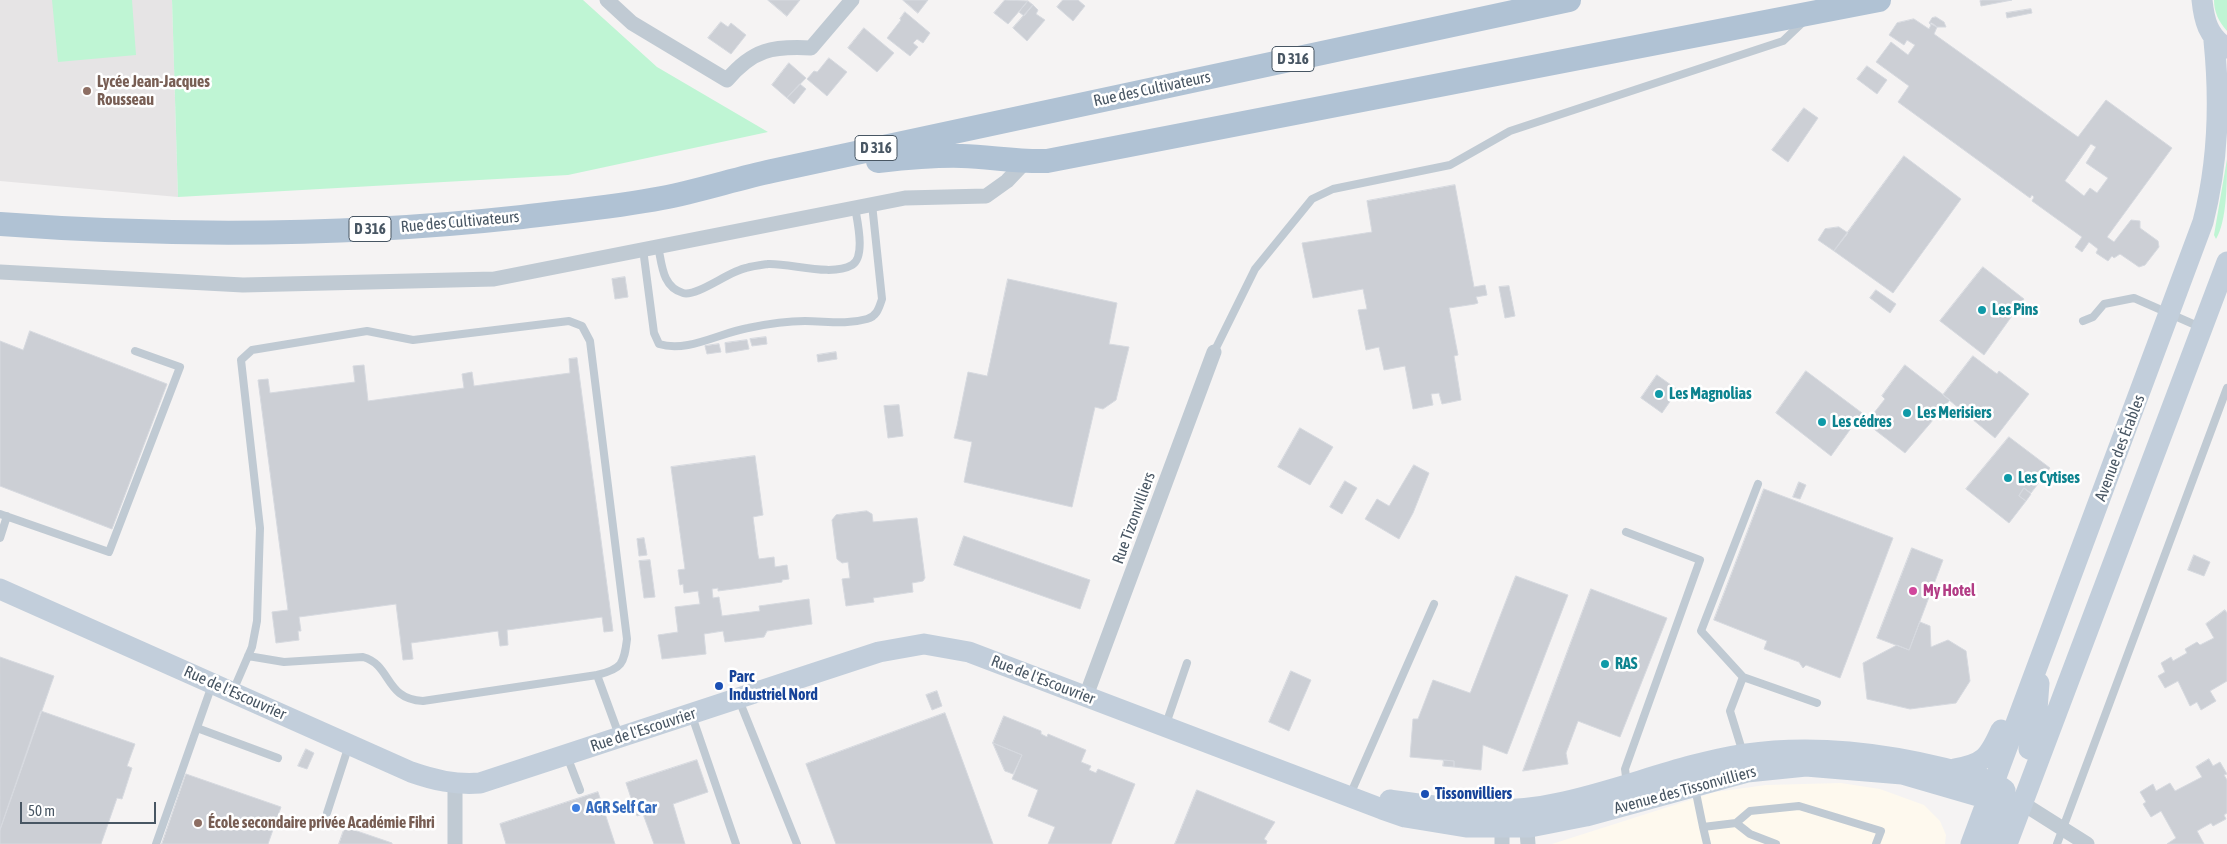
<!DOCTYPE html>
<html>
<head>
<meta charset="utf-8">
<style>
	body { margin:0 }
	#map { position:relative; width:2227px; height:844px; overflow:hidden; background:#f5f3f3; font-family:"Asap Condensed",sans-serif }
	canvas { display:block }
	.scale { position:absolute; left:20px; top:802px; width:136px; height:22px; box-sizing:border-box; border:2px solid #485663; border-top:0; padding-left:6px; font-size:15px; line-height:18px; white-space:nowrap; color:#485663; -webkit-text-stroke:4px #fff; paint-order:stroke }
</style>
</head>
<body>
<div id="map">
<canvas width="2227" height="844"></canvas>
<div class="scale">50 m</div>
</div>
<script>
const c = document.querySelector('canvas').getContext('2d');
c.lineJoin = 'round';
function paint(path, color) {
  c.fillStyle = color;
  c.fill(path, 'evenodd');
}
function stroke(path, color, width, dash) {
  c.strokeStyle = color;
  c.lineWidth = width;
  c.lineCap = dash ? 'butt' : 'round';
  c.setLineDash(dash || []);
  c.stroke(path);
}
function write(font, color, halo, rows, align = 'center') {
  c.font = font + ' "Asap Condensed",sans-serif';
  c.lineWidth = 5;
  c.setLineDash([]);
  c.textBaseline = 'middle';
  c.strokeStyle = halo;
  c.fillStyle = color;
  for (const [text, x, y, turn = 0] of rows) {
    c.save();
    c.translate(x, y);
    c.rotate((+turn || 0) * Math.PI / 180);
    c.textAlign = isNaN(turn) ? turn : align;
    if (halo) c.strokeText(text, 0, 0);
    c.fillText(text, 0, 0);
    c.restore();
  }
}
paint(new Path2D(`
	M1841 783 1880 789 1924 805 1940 821 1946 835 1945 844H1552L1715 792 1766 785Z`), '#fef9ee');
paint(new Path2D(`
	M0 0H172L178 197 0 181Z`), '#e6e4e5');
paint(new Path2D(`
	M52 0H132L136 55 58 62Z
	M172 0H583L657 67 768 132 568 175 178 197Z
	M2214 0H2227V31C2219 22 2214 12 2214 0Z
	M2227 159C2227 183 2227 221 2216 239L2214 235Z`), '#bff5d4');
const building = new Path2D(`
	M768 0H800L787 16Z
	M903 0H928L918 13Z
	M1005 0 1028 1 1008 24 994 13Z
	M1063 0H1078L1085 6 1073 21 1057 7Z
	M1982 0H2012L1981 6 1980 1Z
	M1028 1 1033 5 1024 16 1019 12Z
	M1033 5 1038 10 1036 14 1045 20 1027 41 1013 28Z
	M2031 9 2032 13 2007 18 2006 13Z
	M905 12 930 33 923 43 917 39 913 43 918 47 910 56 887 38 901 20 900 19Z
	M1936 17 1944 22 1946 27H1937L1929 23 1932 18Z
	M1914 19 1929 29 1931 25 1929 23H1932L1937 27 1934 34 2078 137 2106 100 2172 148 2107 237 2114 242 2131 220 2140 221V228L2158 241 2159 247 2145 265 2139 267 2120 254 2114 258 2112 256 2108 261 2096 253 2098 249 2089 242 2082 252 2075 247 2082 237 2032 201 2034 197 2032 195 2030 198 1898 102 1909 86 1876 62 1891 42 1908 55 1915 45 1907 40 1904 45 1889 35 1897 23ZM2091 144 2096 147 2086 163 2108 178 2097 193 2090 188 2084 196 2065 181Z
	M721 22 728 27 731 23 746 35 731 54 708 38Z
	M864 28 894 53 877 72 848 48Z
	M829 58 847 72 827 96 807 79 814 71 817 72Z
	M789 63 806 78 787 98 772 85Z
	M1867 66 1887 80 1877 94 1857 79Z
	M800 84 806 89 794 104 787 98Z
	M1804 108 1818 118 1788 162 1772 150Z
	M1904 156 1961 199 1893 293 1834 251Z
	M1455 185 1474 287 1485 285 1487 295 1476 297 1478 303 1475 304 1449 308 1458 355 1454 356 1461 400 1442 404 1439 393 1431 394 1433 405 1413 409 1405 366 1384 370 1379 347 1366 350 1358 310 1367 309 1363 289 1313 298 1302 243 1372 232 1367 201Z
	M1839 227 1848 233 1834 251 1818 240 1825 229Z
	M1983 267 2024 299 1984 355 1940 321Z
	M625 277 628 297 615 299 612 279Z
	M1008 279 1117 303 1109 344 1129 347 1116 400 1103 409 1095 407 1072 507 964 482 972 442 954 438 957 426 968 372 987 376Z
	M1509 286 1515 316 1505 318 1499 287Z
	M1876 290 1896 304 1890 313 1870 298Z
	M30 331 167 384 112 529 0 486V341L23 350Z
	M766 337 767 344 752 346 750 339Z
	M747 340 749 349 726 353 725 343Z
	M719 344 721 352 707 354 705 346Z
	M836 352 837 359 818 362 817 355Z
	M1973 356 1997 374 1999 371 2029 394 1995 438 1943 395Z
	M577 358 613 631 604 632 602 617 507 630 508 645 500 646 498 631 411 643 413 659 403 660 396 604 299 617 301 631H298L299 640 276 643 272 612 288 610 258 380 268 379 270 393 355 382 353 366 364 365 368 401 464 388 462 374 472 372 474 386 570 373 569 359Z
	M1905 365 1950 400 1905 453 1866 423 1885 399 1882 396Z
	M1806 371 1862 413 1831 456 1776 413Z
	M1657 375 1678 390 1662 413 1641 398Z
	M899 405 903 436 888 438 884 406Z
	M1300 428 1333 447 1310 485 1278 467Z
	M2009 437 2050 468 2031 493 2024 488 2019 496 2026 501 2009 523 1966 489Z
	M755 456 763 515 753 517 758 555 759 559 774 557 775 567 787 565 789 579 782 580V582L741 588 718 591V588L712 589 713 598 719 597 722 616 760 611 759 606 809 599 812 624 767 631 764 637 725 642 723 631 704 634 706 654 662 659 658 635 678 632 675 607 700 604 698 591 684 593 683 584 680 585 678 570 685 569 671 467Z
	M1414 465 1429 473 1413 513 1399 539 1365 519 1377 499 1389 506Z
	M1345 481 1357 488 1342 514 1330 507Z
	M1799 482 1806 485 1800 499 1793 497Z
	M2024 488 2031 494 2026 501 2019 496Z
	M1764 489 1893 538 1840 678 1806 665 1803 668 1799 662 1764 649 1767 641 1714 620Z
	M867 511 872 514 873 522 917 518 925 578 923 581 912 583 913 592 873 598 874 602 846 606 842 579 850 578 848 562 842 563 837 559 832 520 836 515Z
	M964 536 1090 580 1080 609 954 565Z
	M644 538 647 555 639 556 637 539Z
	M1912 548 1943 560 1909 650 1877 638Z
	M2194 555 2210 562 2204 576 2188 570Z
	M650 560 655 597 644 598 639 561Z
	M1516 576 1568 595 1507 754 1483 745 1481 770 1454 767V761L1410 757 1413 719H1418L1433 680 1470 693Z
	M1591 589 1667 618 1620 737 1578 721 1566 753 1568 764 1523 771Z
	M2225 610 2227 613V681L2210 691 2216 701 2201 710 2197 702 2190 706 2178 681 2165 688 2158 676 2165 672 2161 663 2171 657 2173 661 2187 653 2185 649 2197 642 2200 645 2214 638 2206 624Z
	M1920 622 1930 626 1931 647 1948 640 1966 651 1970 681 1956 703 1910 709 1867 699 1863 663 1897 645 1909 650Z
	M0 657 54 676 0 830Z
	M1291 671 1311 680 1289 731 1269 722Z
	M937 691 942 706 932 710 926 695Z
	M41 711 135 744 127 766 132 768 122 799 117 798 101 844H0V830Z
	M945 713 993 844H836L806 764Z
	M1004 716 1041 731V734L1047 737 1048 734 1086 750 1081 762 1091 766 1089 770 1096 773 1098 769 1135 784 1111 844H1048L1055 827 1028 816 1038 790 1012 779 1022 755 993 743Z
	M993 743 1022 755 1013 774 1005 771Z
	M306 749 314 753 307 769 298 766Z
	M2209 759 2213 766 2220 762 2227 774 2224 775 2227 780V813L2224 815 2226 819 2213 826 2211 823 2197 831 2204 844H2167L2176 838 2161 811 2151 817 2143 804 2146 802 2140 792 2153 784 2156 791 2170 783 2175 791 2202 777 2196 767Z
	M697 760 708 792 673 804 685 844H654L643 814 637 816 626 783Z
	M1444 760 1454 761V767L1443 766Z
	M186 774 281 807 268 844H162Z
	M1197 790 1275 822 1264 839 1267 841 1266 844H1175Z
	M598 792 615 844H506L500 824Z
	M345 827 392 843V844H339Z`);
paint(building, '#cccfd5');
stroke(building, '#d6d9df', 1);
stroke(new Path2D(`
	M658 246C662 264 662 287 683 293 697 297 729 271 746 268 753 266 761 265 768 264 791 263 831 277 852 265 866 257 857 220 855 207
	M643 249 654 333 659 344C687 353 719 333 748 328 767 324 786 321 805 321 826 321 846 325 867 319 877 316 879 308 882 299L872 204
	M2083 321 2093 317 2104 304 2134 298 2200 327
	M1214 352 1255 269 1312 199 1333 189 1450 165 1510 131 1783 41 1803 22
	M0 514 109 552 180 367 135 351
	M1626 532 1700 560 1625 769 1627 784
	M0 538 7 516
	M248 656 284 662 363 657C392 665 384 699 423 701L597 675
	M1743 677 1701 631 1758 484
	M233 691 252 647 257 621 260 528 241 360 252 350 367 331 413 340 569 321 582 326 590 341 627 639C624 664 622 669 597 675L619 735
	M739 700 797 844
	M692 716 736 844
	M1166 724 1187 663
	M197 728 278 758
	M1743 753 1730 711 1743 677 1817 703
	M567 756 580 790
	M1695 788 1703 827
	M1350 795 1434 604
	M327 813 349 745
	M1736 823 1750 834 1776 844
	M156 844 212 685
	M1707 844 1703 827 1736 823 1750 811 1799 806 1881 831 1876 844
	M2057 844 2227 388`), '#c0cad3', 8);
stroke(new Path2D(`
	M607 0 632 23 727 80C753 49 773 46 811 48L852 0
	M0 272 243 285 494 279 905 198 986 196 1007 181 1025 162
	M1086 696 1214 352
	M2022 803 2087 844
	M1526 818 1528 844
	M455 844V783
	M1502 844V817`), '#c0cad3', 15);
stroke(new Path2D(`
	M2202 0C2204 20 2208 37 2227 48
	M0 589 411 772C434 780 455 785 480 783L879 652 924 644 969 652 1382 809 1405 817 1466 827H1530L1586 816 1747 772 1806 766 1902 774 1988 799 2022 803
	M2029 749 2036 723 2039 683
	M1954 769C1984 764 1989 757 2001 730
	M1390 800C1447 808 1502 816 1559 803 1621 790 1681 764 1745 754 1829 742 1914 757 1994 782L2005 790
	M1971 844 2203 222C2218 164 2220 100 2214 41
	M1989 844 1999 813 1996 787
	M2007 844 2227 262`), '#c2cedb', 21);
stroke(new Path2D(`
	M878 161C906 158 934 155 962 156 991 157 1018 162 1047 161L1879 0
	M0 224C174 237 349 236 522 217 569 211 616 207 662 198 699 191 735 179 772 171L1569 0`), '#b0c2d4', 24);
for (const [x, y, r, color] of [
	[87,91,5,"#8d6e63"],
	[1982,310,5,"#0f9aa8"],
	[1659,394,5,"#0f9aa8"],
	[1907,413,5,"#0f9aa8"],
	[1822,422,5,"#0f9aa8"],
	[2008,478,5,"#0f9aa8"],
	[1913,591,5,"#d1479c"],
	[1605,664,5,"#0f9aa8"],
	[719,686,5,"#1a4fb4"],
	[1425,794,5,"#1a4fb4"],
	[576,808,5,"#3f7fe0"],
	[198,823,5,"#8d6e63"]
]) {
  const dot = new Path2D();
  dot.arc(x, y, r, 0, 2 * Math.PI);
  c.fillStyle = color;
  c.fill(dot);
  stroke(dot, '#fff', 2);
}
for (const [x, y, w] of [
	[1293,59,42],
	[876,148,42],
	[370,229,42]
]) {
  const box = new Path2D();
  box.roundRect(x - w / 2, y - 12.5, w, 25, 4);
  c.fillStyle = '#fff';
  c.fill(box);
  stroke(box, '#485663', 1);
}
write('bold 15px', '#485663', null, [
	["D 316",1293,59],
	["D 316",876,148],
	["D 316",370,229]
]);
write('bold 16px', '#785e54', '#fff', [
	["Lycée Jean-Jacques",97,82],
	["Rousseau",97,100],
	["École secondaire privée Académie Fihri",208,823]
], 'left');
write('16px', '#485663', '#fff', [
	["Rue des Cultivateurs",1152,89,-12],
	["Rue des Cultivateurs",460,222,-5],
	["Avenue des Érables",2120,448,-69],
	["Rue Tizonvilliers",1134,518,-70],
	["Rue de l'Escouvrier",1043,680,21],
	["Rue de l'Escouvrier",235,693,24],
	["Rue de l'Escouvrier",643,730,-18],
	["Avenue des Tissonvilliers",1685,790,-15]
]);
write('bold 16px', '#0d838f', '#fff', [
	["Les Pins",1992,310],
	["Les Magnolias",1669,394],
	["Les Merisiers",1917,413],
	["Les cédres",1832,422],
	["Les Cytises",2018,478],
	["RAS",1615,664]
], 'left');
write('bold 16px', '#b23c85', '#fff', [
	["My Hotel",1923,591]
], 'left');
write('bold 16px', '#164399', '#fff', [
	["Parc",729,677],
	["Industriel Nord",729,695],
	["Tissonvilliers",1435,794]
], 'left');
write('bold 16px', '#366cbe', '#fff', [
	["AGR Self Car",586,808]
], 'left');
</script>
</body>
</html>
